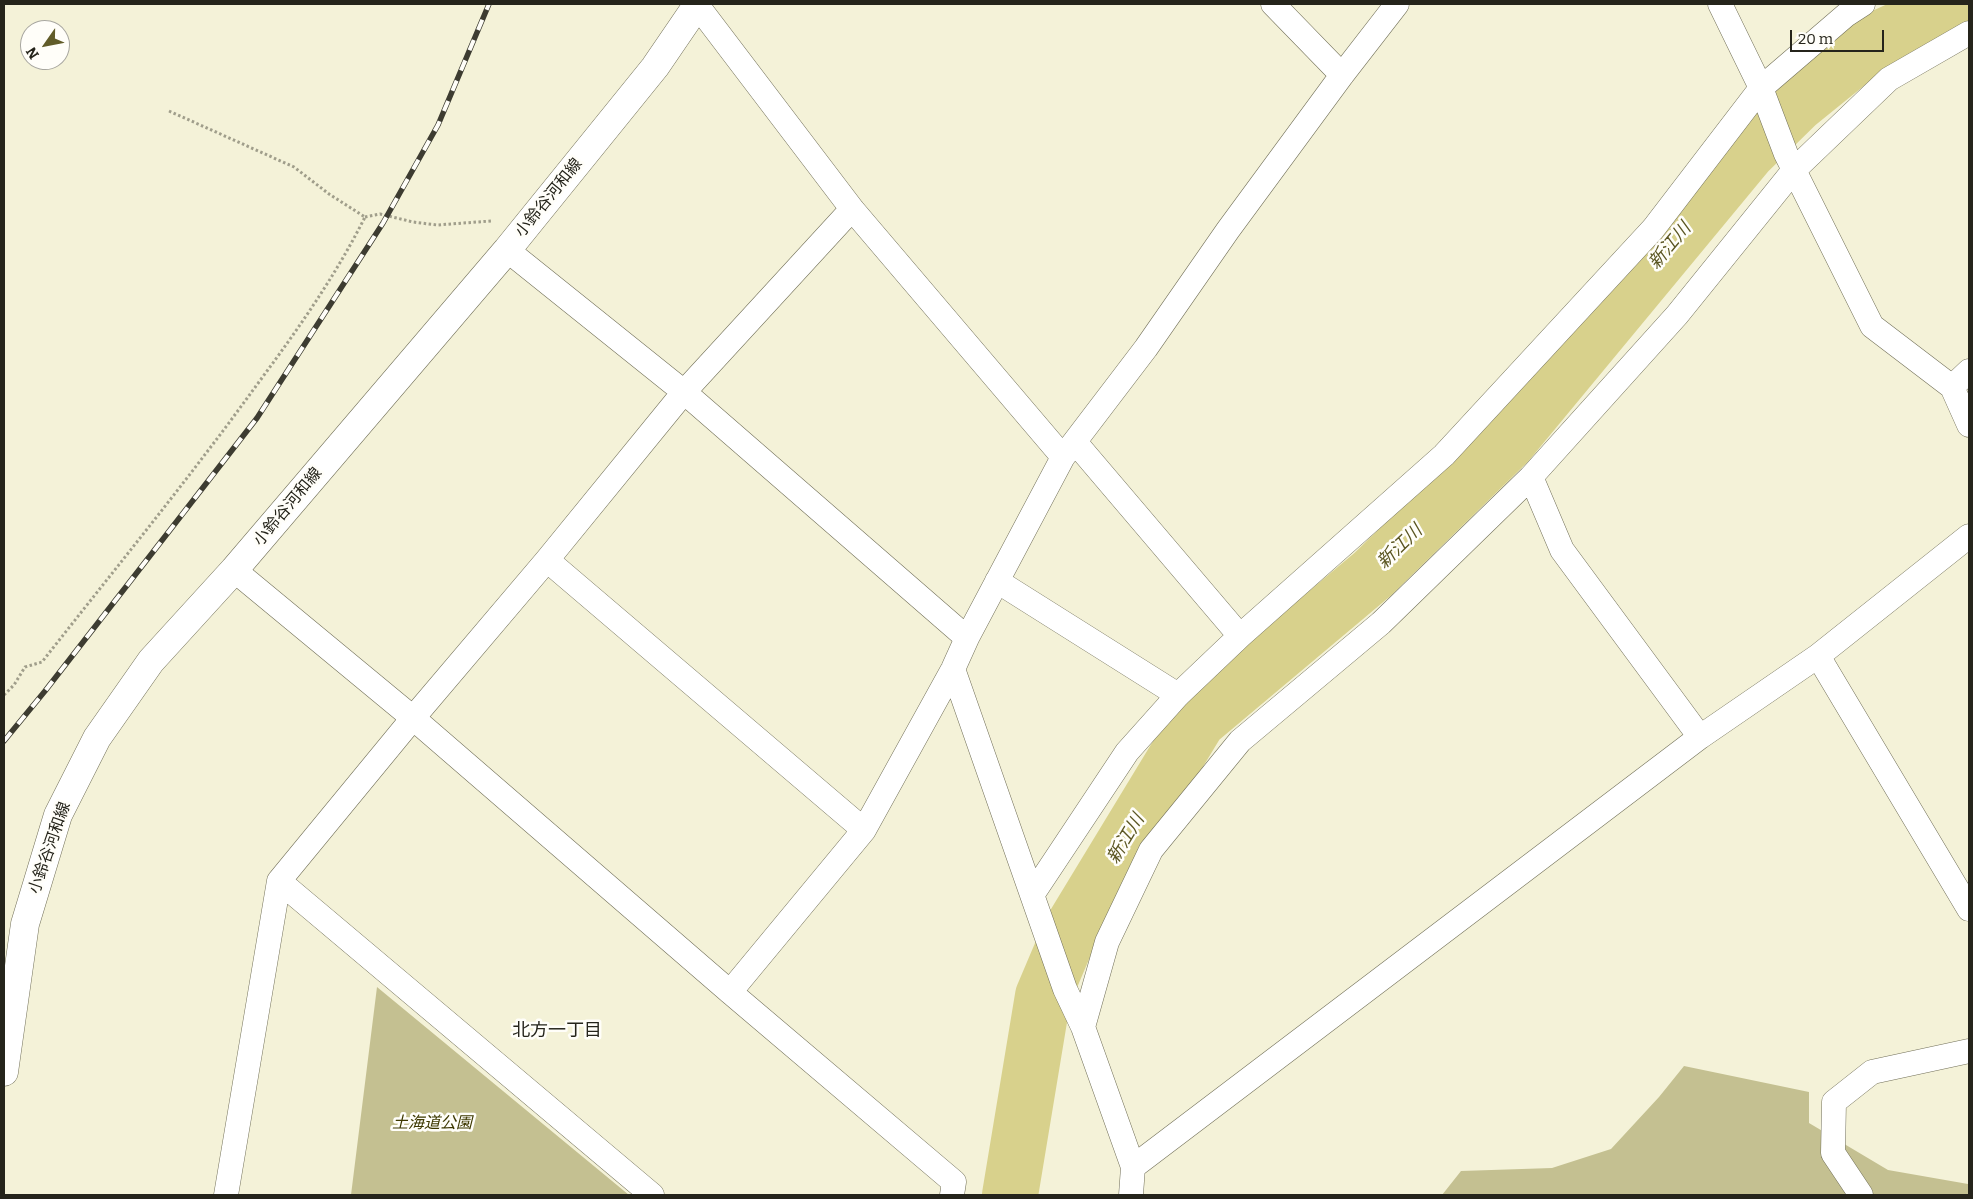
<!DOCTYPE html>
<html>
<head>
<meta charset="utf-8">
<style>
	body { margin:0 }
	#map { position:relative; width:1973px; height:1199px; overflow:hidden; background:#f4f2d8; font-family:Bitter,serif }
	canvas { display:block }
	.frame { position:absolute; inset:0; border:5px solid #25241b; pointer-events:none }
	.north { position:absolute; left:20px; top:20px; width:50px; height:50px; box-sizing:border-box; background:#fffef9; border:1px solid #a8a7a0; border-radius:50%; rotate:237deg; font-size:14px; font-weight:700; line-height:20px; text-align:center; color:#25241b }
	.north::after { content:''; display:block; margin:auto; width:18px; height:22px; background:#615c29; clip-path:polygon(50% 0,100% 100%,50% 72%,0 100%) }
	.scale { position:absolute; left:1790px; top:30px; width:94px; height:22px; box-sizing:border-box; border:2px solid #25241b; border-top:0; padding-left:6px; font-size:15px; line-height:18px; white-space:nowrap; color:#25241b; -webkit-text-stroke:4px #fffef9; paint-order:stroke }
</style>
</head>
<body>
<div id="map">
<canvas width="1973" height="1199"></canvas>
<div class="frame"></div>
<div class="north">N</div>
<div class="scale">20 m</div>
</div>
<script>
const c = document.querySelector('canvas').getContext('2d');
c.lineJoin = 'round';
function paint(path, color) {
  c.fillStyle = color;
  c.fill(path, 'evenodd');
}
function stroke(path, color, width, dash) {
  c.strokeStyle = color;
  c.lineWidth = width;
  c.lineCap = dash ? 'butt' : 'round';
  c.setLineDash(dash || []);
  c.stroke(path);
}
function write(font, color, halo, rows, align = 'center') {
  c.font = font + ' Bitter,"Noto Sans JP",serif';
  c.lineWidth = 5;
  c.setLineDash([]);
  c.textBaseline = 'middle';
  c.strokeStyle = halo;
  c.fillStyle = color;
  for (const [text, x, y, turn = 0] of rows) {
    c.save();
    c.translate(x, y);
    c.rotate((+turn || 0) * Math.PI / 180);
    c.textAlign = isNaN(turn) ? turn : align;
    if (halo) c.strokeText(text, 0, 0);
    c.fillText(text, 0, 0);
    c.restore();
  }
}
paint(new Path2D(`
	M377 987 629 1195H351Z
	M1684 1066 1809 1092V1123L1888 1170 1968 1184 1969 1195H1442L1461 1171 1552 1168 1611 1149 1659 1097Z`), '#c4c091');
stroke(new Path2D(`
	M1010 1195 1043 996 1071 930 1198 721 1373 574 1508 442 1748 152 1797 104 1876 40 1955 4`), '#d8d18c', 56);
const street = new Path2D(`
	M1273 4 1342 75
	M1720 4 1761 88 1786 154 1872 326 1952 387 1969 425
	M697 5 852 209 1063 457
	M507 250 684 392 967 638
	M1952 387 1969 371
	M1075 442 1240 636
	M1531 477 1562 550 1700 737
	M547 560 864 830
	M234 570 413 718 730 992 954 1182 952 1195
	M997 581 1178 695
	M1818 656 1969 909
	M953 669 1065 989 1083 1027 1133 1167 1131 1195
	M279 881 652 1195
	M1032 895 1127 752 1178 695 1240 636 1444 455 1653 229 1761 88 1846 15 1863 4
	M730 992 864 830 953 669 967 638 1063 457 1146 348 1228 230 1342 75 1397 4
	M1083 1027 1107 942 1151 850 1240 741 1381 623 1531 477 1677 315 1794 170 1889 79 1969 33
	M1133 1167 1700 737 1818 656 1969 536
	M226 1195 279 881 413 718 547 560 684 392 852 209
	M1861 1195 1833 1153 1834 1102 1872 1072 1969 1051`);
const secondary = new Path2D(`
	M4 1072 25 924 58 815 97 738 151 661 234 570 507 250 655 67 698 4`);
stroke(street, '#727059', 25);
stroke(secondary, '#727059', 29);
stroke(new Path2D(`
	M365 217 380 214 413 222 437 225 491 221
	M4 695 14 685 25 667 42 662C114 570 188 480 256 386 296 332 335 277 365 217L329 194 294 167 169 111`), '#a09e8b', 3, [2.5, 2.5]);
stroke(street, '#fff', 24);
stroke(secondary, '#fff', 28);
const rail = new Path2D(`
	M4 741 45 691 257 418 383 223 438 125 489 4`);
stroke(rail, '#3d3c31', 5.5);
stroke(rail, '#fffef9', 4, [11]);
write('16px', '#25241b', '#fffef9', [
	["小鈴谷河和線",549,198,-51],
	["小鈴谷河和線",288,507,-50],
	["小鈴谷河和線",50,848,-71]
]);
write('italic 16px', '#3d3800', '#fffef9', [
	["土海道公園",432,1124]
]);
write('italic 18px', '#5a5521', '#fffef9', [
	["新江川",1670,246,-50],
	["新江川",1400,547,-44],
	["新江川",1126,839,-59]
]);
write('18px', '#25241b', '#fffef9', [
	["北方一丁目",557,1031]
]);
</script>
</body>
</html>
